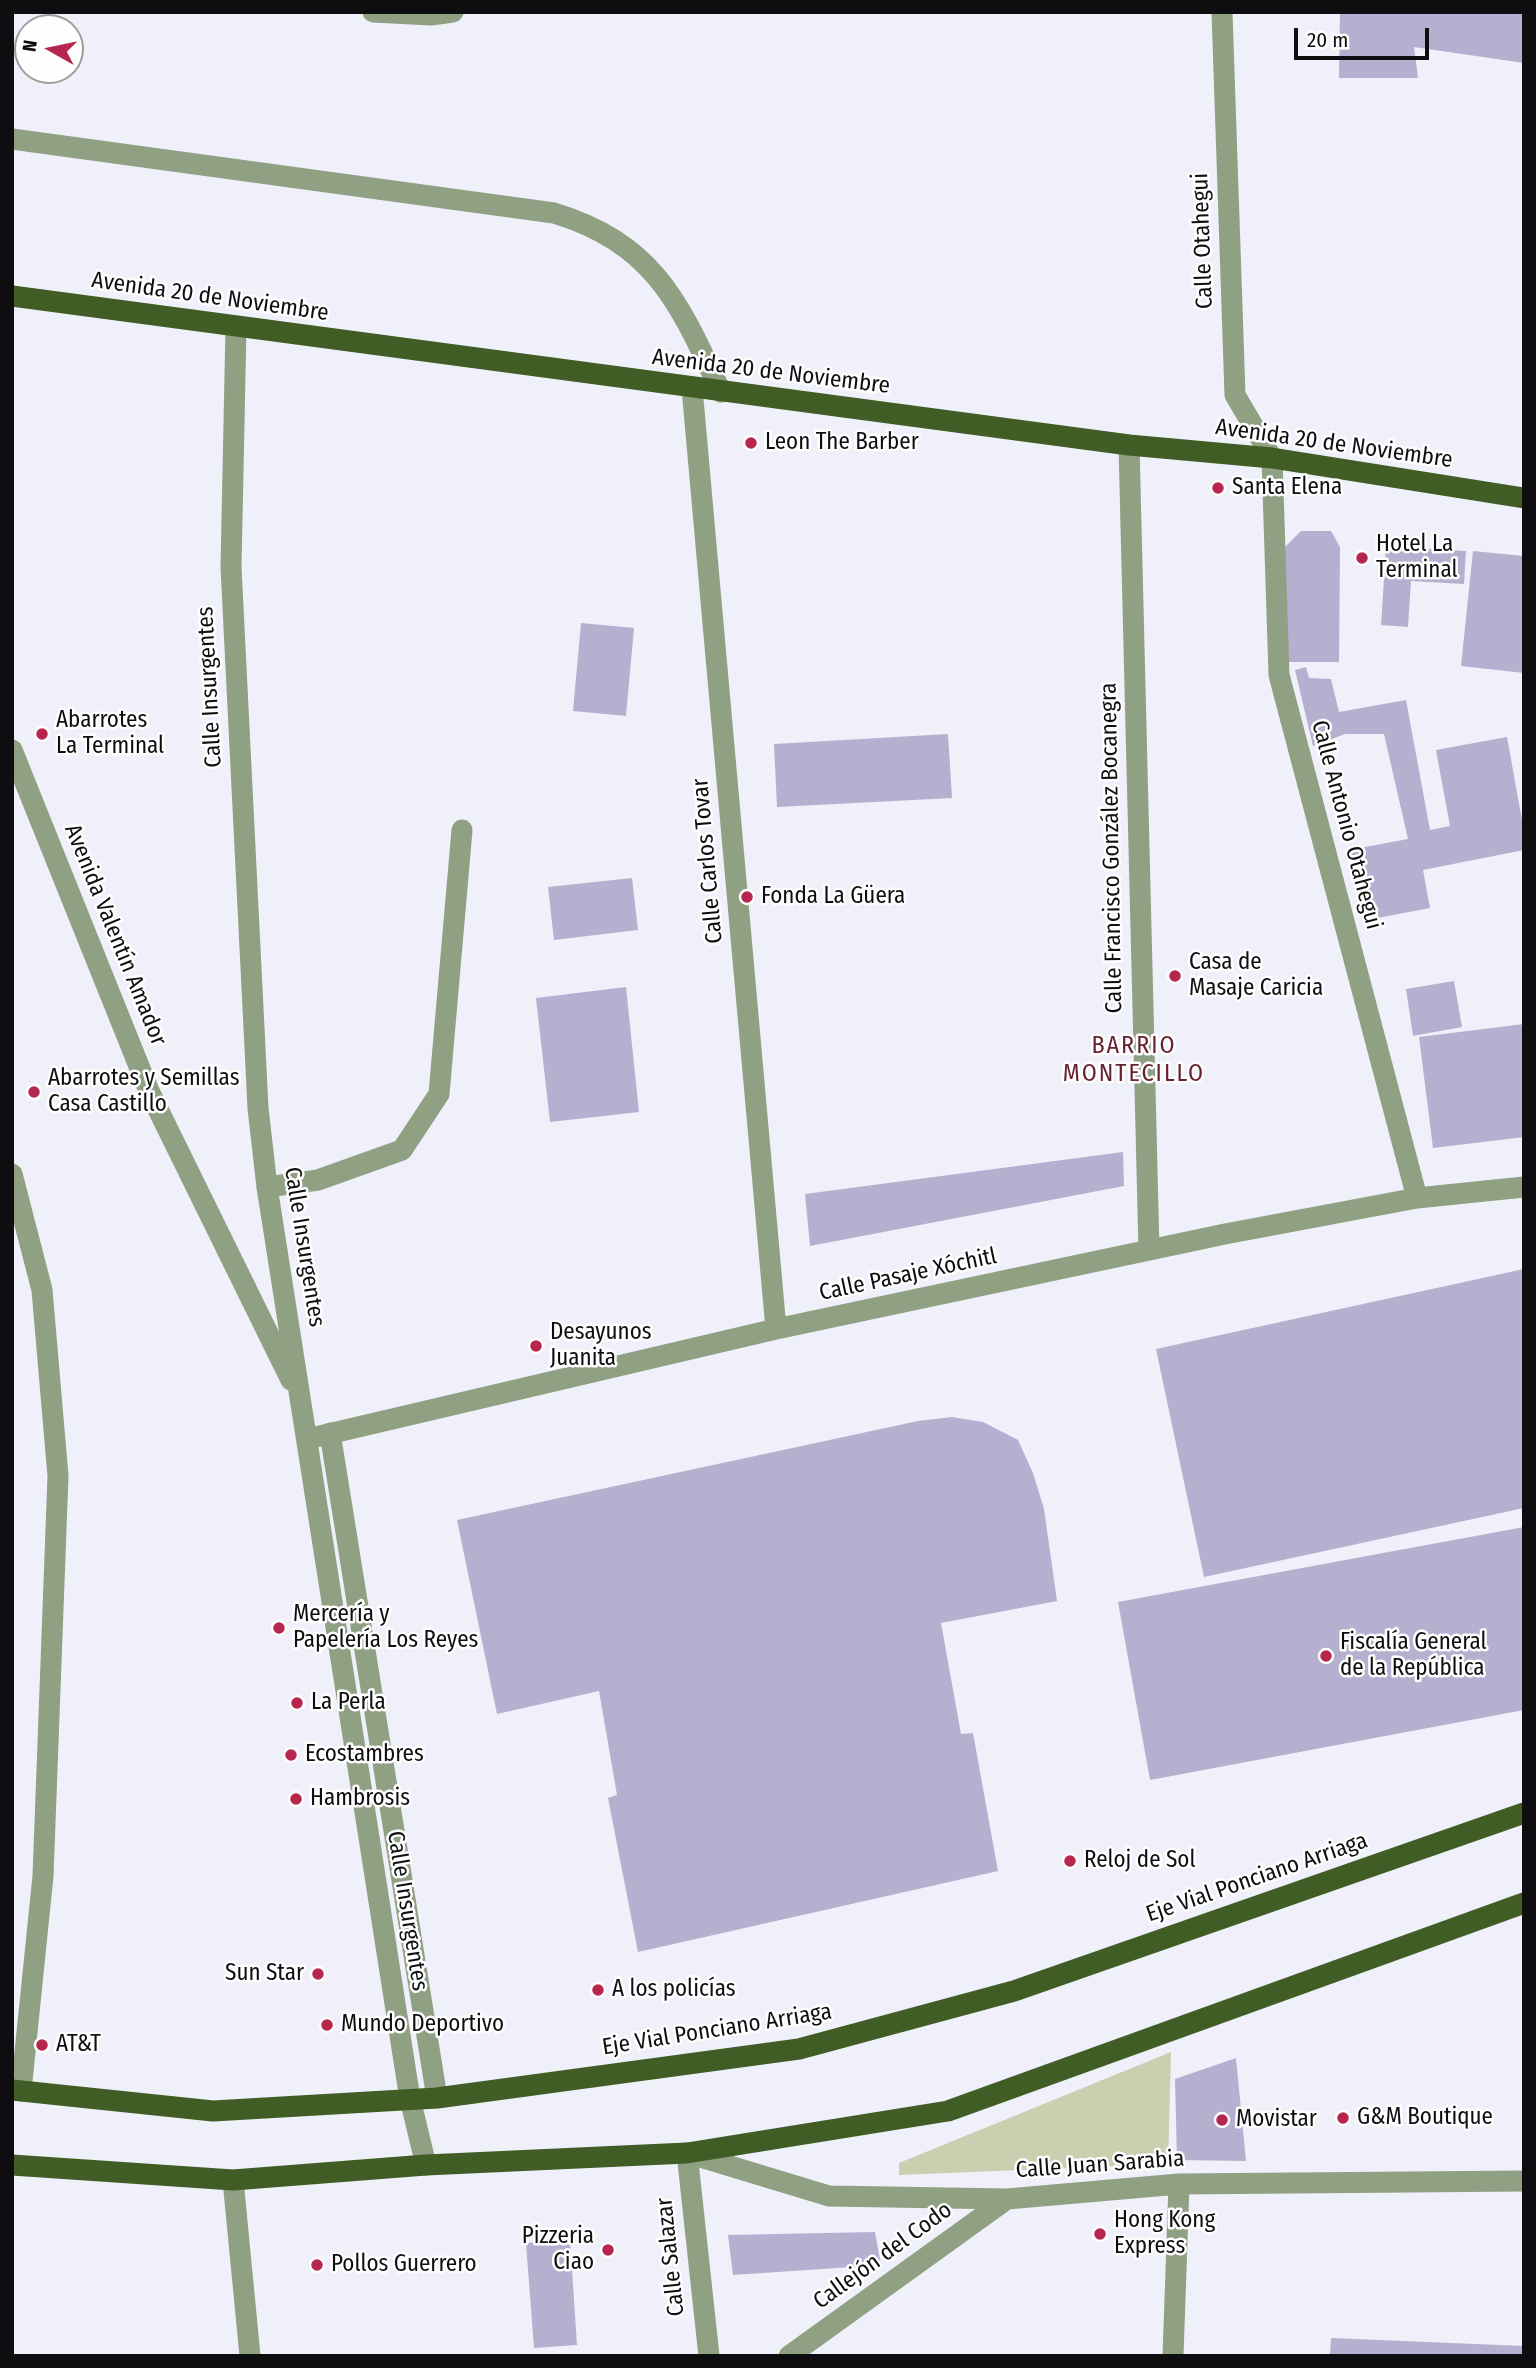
<!DOCTYPE html>
<html>
<head>
<meta charset="utf-8">
<style>
	body { margin:0 }
	#map { position:relative; width:1536px; height:2368px; overflow:hidden; background:#eff0f9; font-family:"Fira Sans Condensed",sans-serif }
	canvas { display:block }
	.frame { position:absolute; inset:0; border:14px solid #0e0e11; pointer-events:none }
	.north { position:absolute; left:14px; top:14px; width:70px; height:70px; box-sizing:border-box; background:#fefefe; border:2px solid #9e9e9f; border-radius:50%; rotate:279deg; font-size:19px; font-weight:700; line-height:28px; text-align:center; color:#0e0e11 }
	.north::after { content:''; display:block; margin:auto; width:24px; height:32px; background:#b7264e; clip-path:polygon(50% 0,100% 100%,50% 72%,0 100%) }
	.scale { position:absolute; left:1294px; top:28px; width:135px; height:32px; box-sizing:border-box; border:4px solid #0e0e11; border-top:0; padding-left:9px; font-size:21px; line-height:24px; white-space:nowrap; color:#0e0e11; -webkit-text-stroke:5px #fefefe; paint-order:stroke }
</style>
</head>
<body>
<div id="map">
<canvas width="1536" height="2368"></canvas>
<div class="frame"></div>
<div class="north">N</div>
<div class="scale">20 m</div>
</div>
<script>
const c = document.querySelector('canvas').getContext('2d');
c.lineJoin = 'round';
function paint(path, color) {
  c.fillStyle = color;
  c.fill(path, 'evenodd');
}
function stroke(path, color, width, dash) {
  c.strokeStyle = color;
  c.lineWidth = width;
  c.lineCap = dash ? 'butt' : 'round';
  c.setLineDash(dash || []);
  c.stroke(path);
}
function write(font, color, halo, rows, align = 'center') {
  c.font = font + ' "Fira Sans Condensed",sans-serif';
  c.lineWidth = 5;
  c.setLineDash([]);
  c.textBaseline = 'middle';
  c.strokeStyle = halo;
  c.fillStyle = color;
  for (const [text, x, y, turn = 0] of rows) {
    c.save();
    c.translate(x, y);
    c.rotate((+turn || 0) * Math.PI / 180);
    c.textAlign = isNaN(turn) ? turn : align;
    if (halo) c.strokeText(text, 0, 0);
    c.fillText(text, 0, 0);
    c.restore();
  }
}
paint(new Path2D(`
	M1171 2052 1168 2164 899 2175V2163Z`), '#cbceaf');
paint(new Path2D(`
	M1340 12H1524V63L1414 47 1418 78H1339Z
	M1301 531H1331L1340 547 1339 662H1285V547Z
	M1386 546 1466 551 1464 584 1411 581 1408 627 1381 625Z
	M1473 551 1524 556V673L1461 666Z
	M581 623 634 628 626 716 573 711Z
	M1306 667 1309 678 1331 679 1339 712 1406 700 1430 830 1450 826 1436 750 1507 737 1524 831V850L1423 870 1430 908 1362 921 1349 850 1408 839 1384 734H1345L1313 746 1295 670Z
	M948 734 952 798 777 807 774 744Z
	M632 878 638 930 554 940 548 887Z
	M1454 981 1462 1027 1413 1036 1406 989Z
	M626 987 639 1112 550 1122 536 998Z
	M1524 1024V1137L1433 1148 1419 1037Z
	M1123 1152 1124 1186 810 1246 805 1194Z
	M1524 1269V1508L1204 1577 1156 1349Z
	M952 1417 983 1422 1018 1440 1033 1473 1044 1509 1057 1601 941 1623 961 1734 973 1733 998 1871 638 1952 608 1798 617 1795 599 1691 497 1714 457 1520 918 1421Z
	M1524 1527V1710L1150 1780 1118 1602Z
	M1236 2058 1246 2161 1177 2160 1175 2079Z
	M875 2232 881 2265 733 2275 728 2235Z
	M570 2240 577 2345 534 2348 526 2243Z
	M1331 2338 1524 2346V2356H1330Z`), '#b5b0cf');
stroke(new Path2D(`
	M373 12 431 15 453 12
	M1222 12 1235 395 1272 458
	M12 139 554 213C655 244 679 303 721 392
	M267 1187 318 1180 402 1150 439 1094 462 830
	M330 1433 437 2098`), '#8fa083', 21);
stroke(new Path2D(`
	M236 327 231 567 258 1108 267 1187 410 2099 426 2165
	M692 388 776 1329
	M1129 445 1149 1250
	M1272 458 1279 675 1417 1198
	M12 750 149 1091 291 1380
	M12 1174 42 1290 58 1476 43 1876 21 2091
	M307 1439 776 1329 1225 1234 1417 1198 1524 1187
	M233 2180 250 2356
	M709 2356 687 2153 829 2196 1007 2199 1179 2184 1524 2181
	M789 2356 1007 2199
	M1173 2356 1179 2184`), '#8fa083', 21);
stroke(new Path2D(`
	M12 296 1129 445 1272 458 1524 498
	M12 2090 213 2111 437 2098 799 2049 1014 1991 1524 1813
	M12 2165 233 2180 426 2165 687 2153 948 2111 1524 1903`), '#405d26', 21);
for (const [x, y, r, color] of [
	[751,443,7,"#b7264e"],
	[1218,488,7,"#b7264e"],
	[1362,558,7,"#b7264e"],
	[42,734,7,"#b7264e"],
	[747,897,7,"#b7264e"],
	[1175,976,7,"#b7264e"],
	[34,1092,7,"#b7264e"],
	[536,1346,7,"#b7264e"],
	[279,1628,7,"#b7264e"],
	[1326,1656,7,"#b7264e"],
	[297,1703,7,"#b7264e"],
	[291,1755,7,"#b7264e"],
	[296,1799,7,"#b7264e"],
	[1070,1861,7,"#b7264e"],
	[318,1974,7,"#b7264e"],
	[598,1990,7,"#b7264e"],
	[327,2025,7,"#b7264e"],
	[42,2045,7,"#b7264e"],
	[1343,2118,7,"#b7264e"],
	[1222,2120,7,"#b7264e"],
	[1100,2234,7,"#b7264e"],
	[608,2250,7,"#b7264e"],
	[317,2265,7,"#b7264e"]
]) {
  const dot = new Path2D();
  dot.arc(x, y, r, 0, 2 * Math.PI);
  c.fillStyle = color;
  c.fill(dot);
  stroke(dot, '#fefefe', 2.5);
}
write('23px', '#0e0e11', '#fefefe', [
	["Calle Otahegui",1203,241,-92],
	["Avenida 20 de Noviembre",210,297,8],
	["Avenida 20 de Noviembre",771,372,7],
	["Avenida 20 de Noviembre",1334,444,8],
	["Calle Insurgentes",210,687,-93],
	["Calle Antonio Otahegui",1346,825,75],
	["Calle Francisco González Bocanegra",1112,848,-91],
	["Calle Carlos Tovar",708,861,-95],
	["Avenida Valentín Amador",115,935,68],
	["Calle Insurgentes",304,1247,81],
	["Calle Pasaje Xóchitl",908,1275,-12],
	["Eje Vial Ponciano Arriaga",1257,1878,-19],
	["Calle Insurgentes",407,1911,81],
	["Eje Vial Ponciano Arriaga",717,2030,-9],
	["Calle Juan Sarabia",1100,2165,-4],
	["Callejón del Codo",883,2256,-36],
	["Calle Salazar",671,2257,-96]
]);
write('23px', '#0e0e11', '#fefefe', [
	["Leon The Barber",765,443],
	["Santa Elena",1232,488],
	["Hotel La",1376,545],
	["Terminal",1376,571],
	["Abarrotes",56,721],
	["La Terminal",56,747],
	["Fonda La Güera",761,897],
	["Casa de",1189,963],
	["Masaje Caricia",1189,989],
	["Abarrotes y Semillas",48,1079],
	["Casa Castillo",48,1105],
	["Desayunos",550,1333],
	["Juanita",550,1359],
	["Mercería y",293,1615],
	["Papelería Los Reyes",293,1641],
	["Fiscalía General",1340,1643],
	["de la República",1340,1669],
	["La Perla",311,1703],
	["Ecostambres",305,1755],
	["Hambrosis",310,1799],
	["Reloj de Sol",1084,1861],
	["Sun Star",304,1974,"right"],
	["A los policías",612,1990],
	["Mundo Deportivo",341,2025],
	["AT&T",56,2045],
	["G&M Boutique",1357,2118],
	["Movistar",1236,2120],
	["Hong Kong",1114,2221],
	["Express",1114,2247],
	["Pizzeria",594,2237,"right"],
	["Ciao",594,2263,"right"],
	["Pollos Guerrero",331,2265]
], 'left');
c.letterSpacing = '2px';
write('24px', '#672230', '#fefefe', [
	["BARRIO",1134,1046],
	["MONTECILLO",1134,1074]
]);
c.letterSpacing = '0px';
</script>
</body>
</html>
